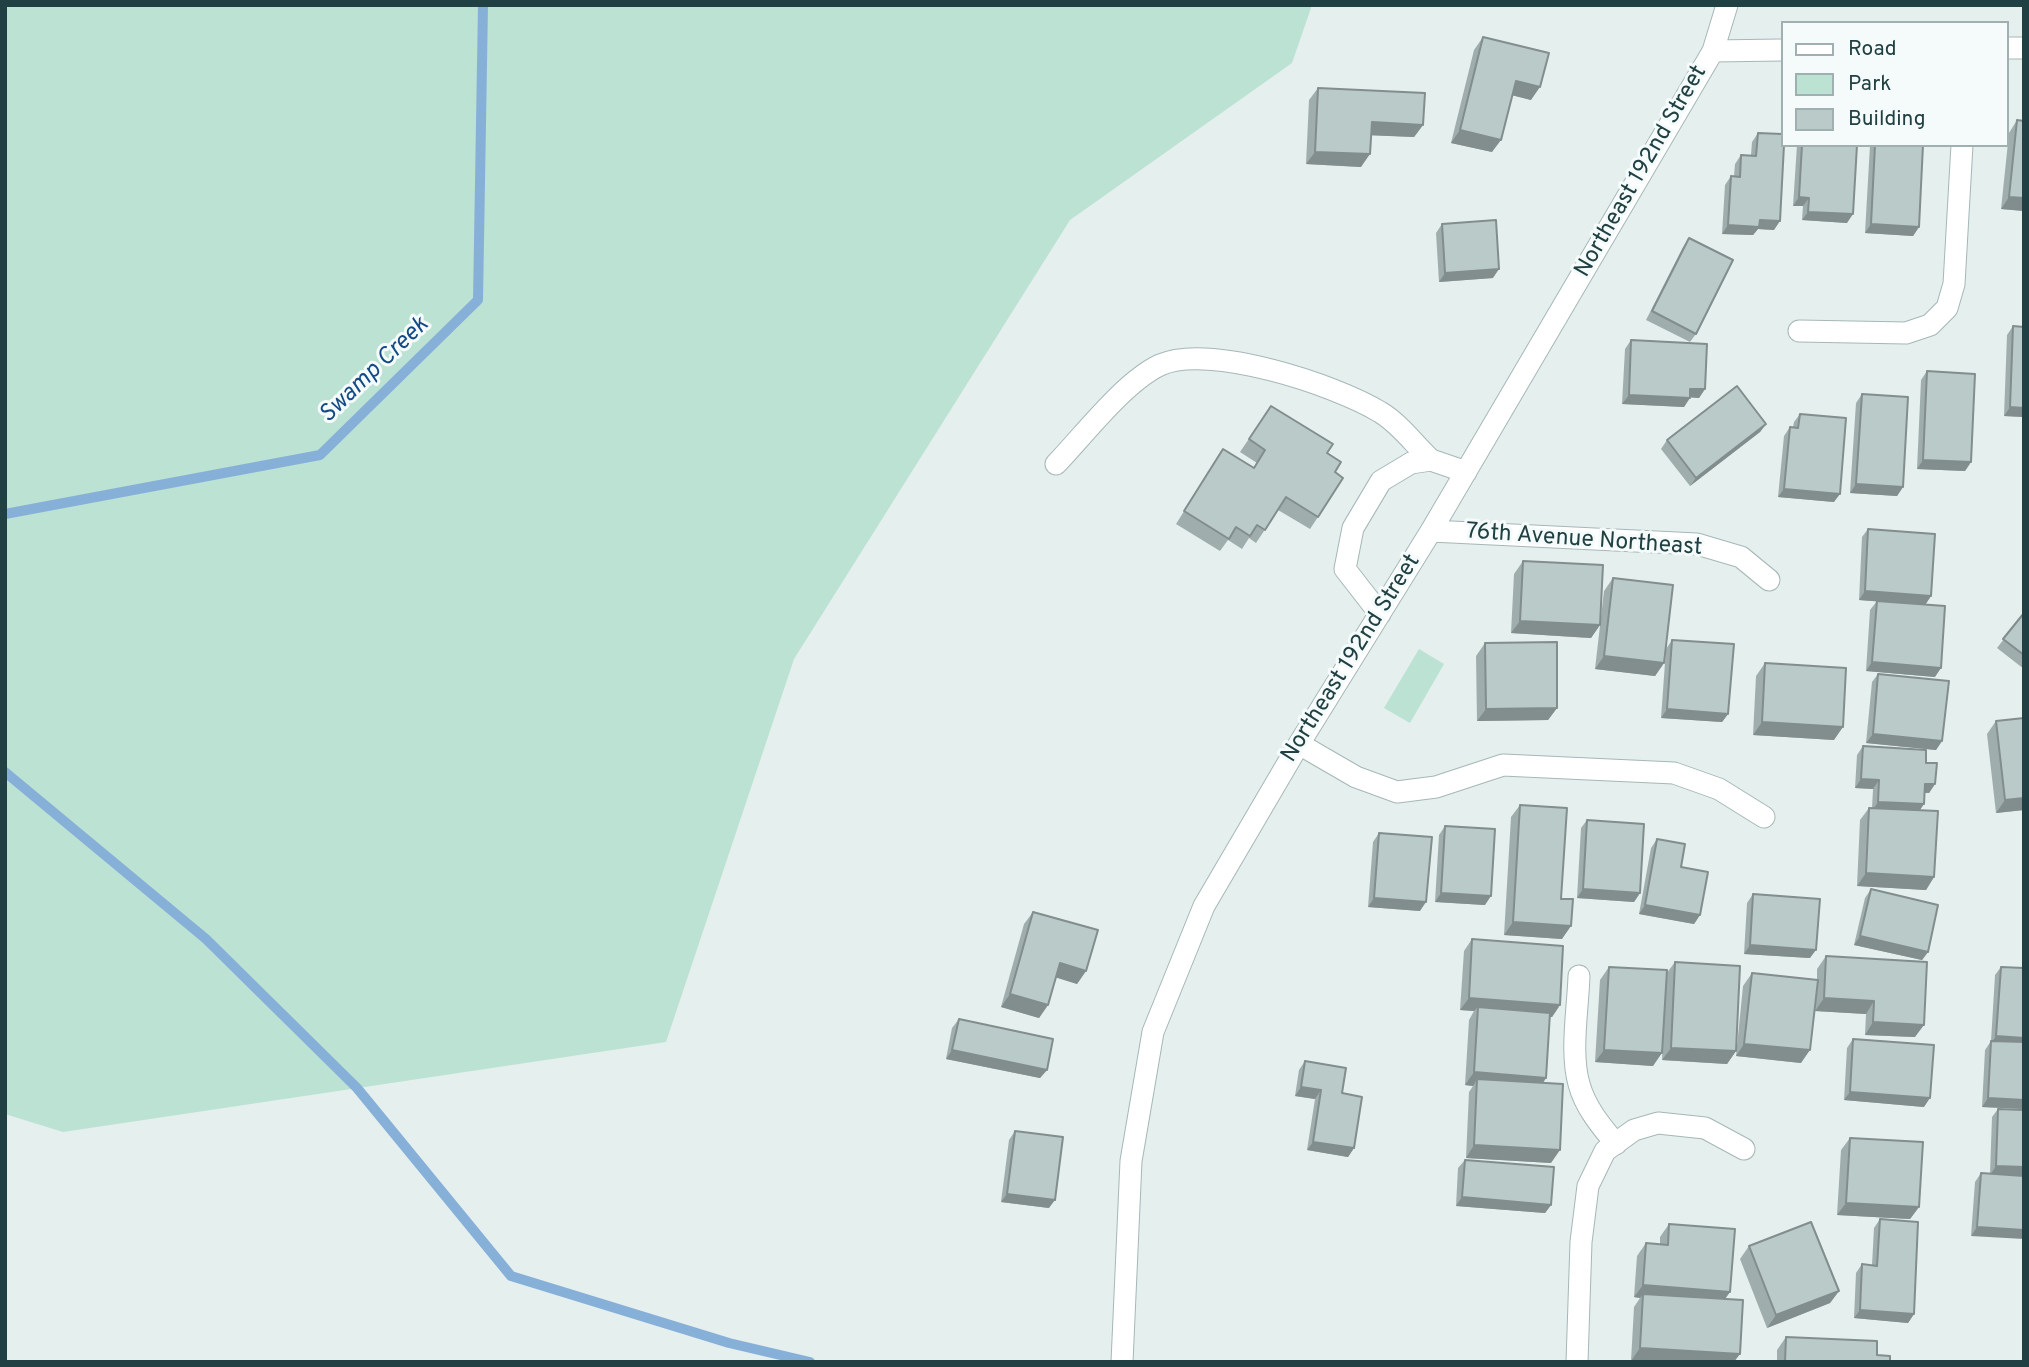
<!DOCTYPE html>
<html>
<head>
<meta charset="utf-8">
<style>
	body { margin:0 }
	#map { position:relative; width:2029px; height:1367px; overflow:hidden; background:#e4efee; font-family:Overpass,sans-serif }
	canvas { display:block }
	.frame { position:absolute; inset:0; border:7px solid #214043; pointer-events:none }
	.legend { position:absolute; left:1781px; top:21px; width:228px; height:126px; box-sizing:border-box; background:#f5fbfa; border:2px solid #a0b0b1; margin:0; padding:9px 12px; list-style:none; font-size:21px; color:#214043 }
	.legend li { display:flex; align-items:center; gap:14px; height:35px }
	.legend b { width:35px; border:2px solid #a0b0b1 }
</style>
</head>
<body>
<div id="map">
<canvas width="2029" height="1367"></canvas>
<div class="frame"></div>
<ul class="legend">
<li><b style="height:9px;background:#fff"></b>Road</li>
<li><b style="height:19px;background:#bbe2d3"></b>Park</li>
<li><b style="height:19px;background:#b9cac9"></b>Building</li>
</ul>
</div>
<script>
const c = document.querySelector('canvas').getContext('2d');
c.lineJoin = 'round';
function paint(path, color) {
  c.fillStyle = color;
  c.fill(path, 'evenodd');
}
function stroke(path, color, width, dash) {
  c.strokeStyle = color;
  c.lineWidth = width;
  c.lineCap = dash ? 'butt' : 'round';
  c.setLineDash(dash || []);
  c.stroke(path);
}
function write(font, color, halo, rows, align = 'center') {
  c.font = font + ' Overpass,sans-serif';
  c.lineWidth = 6;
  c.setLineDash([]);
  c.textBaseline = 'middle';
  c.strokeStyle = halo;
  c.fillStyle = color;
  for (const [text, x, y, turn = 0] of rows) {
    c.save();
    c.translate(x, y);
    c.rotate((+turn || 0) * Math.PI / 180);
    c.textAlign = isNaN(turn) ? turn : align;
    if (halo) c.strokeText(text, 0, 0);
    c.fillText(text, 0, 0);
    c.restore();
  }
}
paint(new Path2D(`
	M5 5H1312L1292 63 1070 220 794 659 666 1042 63 1132 5 1114Z
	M1419 649 1444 664 1410 723 1384 708Z`), '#bbe2d3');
stroke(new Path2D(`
	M5 514 320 455 478 300 483 5
	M5 772 206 939 357 1088 511 1276 729 1343 810 1362`), '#87b0d9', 10);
const minor = new Path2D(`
	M2006 48H2024
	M1713 51 1782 50
	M1799 331 1906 333 1930 325 1947 308 1954 284 1962 145
	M1056 464C1084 435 1124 382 1160 365 1209 343 1336 385 1380 412 1399 423 1415 445 1431 460
	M1431 531 1697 544 1741 557 1769 580
	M1380 614 1345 569 1353 528 1381 481 1411 463 1431 460 1466 472
	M1299 744 1356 777 1397 792 1436 787 1503 765 1674 773 1719 789 1764 817
	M1579 976C1578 1008 1570 1053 1579 1084 1585 1107 1601 1126 1616 1144
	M1122 1362 1131 1161 1153 1032 1204 906 1299 744 1431 531 1713 51 1727 5
	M1577 1362 1581 1242 1588 1186 1605 1151 1634 1130 1658 1123 1705 1128 1744 1149`);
stroke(minor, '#a6b7b7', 23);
stroke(minor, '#fff', 21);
paint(new Path2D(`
	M1483 37 1531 100 1512 95 1492 152 1451 143 1474 50Z
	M1318 88 1423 125 1414 137 1371 135 1361 167 1306 164 1309 100Z
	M2017 120 2024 121V211L2001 209 2009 133Z
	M1758 133 1774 230 1758 229 1753 235 1722 234 1725 185 1731 176H1734L1735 164 1741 155H1751L1752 142Z
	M1797 145H1857L1847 223 1802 220 1803 206H1793Z
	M1870 145H1923L1919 227 1913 236 1865 233Z
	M1442 224 1493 278 1439 282 1436 233Z
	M1689 238 1696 334 1690 342 1646 320 1683 247Z
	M2013 326 2024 417 2004 416 2007 335Z
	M1631 340 1705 389 1699 398 1690 397 1684 407 1622 404 1625 349Z
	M1927 371 1971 462 1965 471 1917 469 1921 380Z
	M1862 394 1903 487 1897 496 1850 493 1856 403Z
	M1271 406 1327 453 1335 472 1318 517 1310 529 1278 510 1256 543 1249 538 1242 549 1228 540 1220 551 1176 524 1223 449 1253 468 1257 463 1240 452Z
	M1800 414 1834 502 1778 497 1784 436 1790 427H1793L1794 422Z
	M1766 424 1760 432 1690 486 1661 449 1667 440Z
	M1868 529 1931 596 1925 605 1859 600 1862 537Z
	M1523 561 1600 625 1591 638 1511 633 1514 574Z
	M1613 578 1664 663 1655 676 1595 669 1604 591Z
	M1877 601 1935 677 1866 671 1870 610Z
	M2024 613V669L1997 648Z
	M1672 640 1728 714 1722 722 1661 718 1666 649Z
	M1485 643 1557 708 1548 720 1477 721 1476 656Z
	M1765 663 1834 740 1753 735 1756 676Z
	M1878 674 1942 741 1936 750 1866 743 1872 682Z
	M2024 718V810L1996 813 1987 734 1996 721Z
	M1863 746 1926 763 1935 784 1929 793H1924V804L1919 810 1934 877 1926 890 1857 886 1860 820 1869 808H1872L1873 789 1855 788 1857 755Z
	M1520 805 1561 899 1562 939 1504 935 1511 817Z
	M1587 820 1640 893 1634 902 1577 898 1581 828Z
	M1445 826 1485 905 1435 902 1439 835Z
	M1379 833 1420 911 1368 907 1373 842Z
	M1657 839 1681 867 1700 915 1694 924 1639 914 1651 848Z
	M1871 889 1928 952 1922 960 1854 945 1865 898Z
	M1753 894 1810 958 1744 954 1747 903Z
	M1033 912 1086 971 1077 984 1056 977 1048 1005 1039 1018 1001 1007 1024 924Z
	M1472 939 1560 1005 1552 1017H1550L1546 1078 1543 1083 1551 1163 1466 1158 1469 1092 1473 1086 1465 1085 1469 1020 1474 1011 1460 1010 1464 951Z
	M1826 956 1915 1037 1865 1035 1866 1014 1815 1011 1816 993 1801 1063 1736 1056 1743 986 1752 973 1817 980V969Z
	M1675 962 1736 1051 1727 1064 1662 1060 1665 995 1653 1066 1595 1062 1600 980 1609 967 1666 974Z
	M2001 967 2024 968V1109L1982 1107 1985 1050 1991 1041 1995 975Z
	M959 1019 1047 1070 1040 1078 946 1059 952 1028Z
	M1853 1039 1924 1107 1844 1100 1847 1048Z
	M1305 1061 1342 1093 1354 1148 1348 1157 1307 1150 1315 1099 1295 1096 1299 1070Z
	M1998 1109 2024 1176 1971 1236 1975 1182 1981 1173 1990 1174 1992 1117Z
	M1015 1131 1049 1208 1001 1202 1009 1140Z
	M1850 1138 1919 1207 1910 1219 1837 1215 1841 1150Z
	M1465 1160 1551 1205 1545 1213 1456 1206 1458 1168Z
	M1880 1219 1914 1314 1908 1323 1854 1318 1856 1273 1862 1264 1872 1265 1874 1228Z
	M1669 1224 1730 1292 1725 1299 1631 1361 1634 1307 1640 1298 1634 1297 1637 1256 1646 1243 1660 1244V1237Z
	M1749 1246 1839 1291 1830 1303 1767 1328 1740 1259Z
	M1786 1337 1877 1355 1890 1362H1777V1350Z`), '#9faead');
paint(new Path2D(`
	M1516 81 1540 87 1531 100 1507 94Z
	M1372 122 1423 125 1414 137 1363 135Z
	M1460 130 1501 140 1492 152 1451 143Z
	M1315 152 1370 154 1361 167 1306 164Z
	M1799 197 1809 198 1803 206H1793Z
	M2009 197 2024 198V211L2001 209Z
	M1808 212 1853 214 1847 223 1802 220Z
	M1760 220 1780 221 1774 230 1758 229 1753 235 1722 234 1728 225Z
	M1871 224 1919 227 1913 236 1865 233Z
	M1499 269 1493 278 1439 282 1445 273Z
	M1690 389H1705L1699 398 1684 397Z
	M1629 395 1690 398 1684 407 1622 404Z
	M2010 407 2024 408V417L2004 416Z
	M1766 424 1760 432 1690 486 1696 478Z
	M1923 460 1971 462 1965 471 1917 469Z
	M1856 484 1903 487 1897 496 1850 493Z
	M1784 489 1840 494 1834 502 1778 497Z
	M1865 591 1931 596 1925 605 1859 600Z
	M1520 621 1600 625 1591 638 1511 633Z
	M1604 656 1664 663 1655 676 1595 669Z
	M1872 662 1941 668 1935 677 1866 671Z
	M1557 708 1548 720 1477 721 1486 709Z
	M1667 709 1728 714 1722 722 1661 718Z
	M1762 722 1843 727 1834 740 1753 735Z
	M1873 734 1942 741 1936 750 1866 743Z
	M1861 779 1879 780 1873 789 1855 788Z
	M1925 784H1935L1929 793 1919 792Z
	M2024 798V810L1996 813 2005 800Z
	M1878 802 1924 804 1918 813 1872 811Z
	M1866 873 1934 877 1926 890 1857 886Z
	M1583 889 1640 893 1634 902 1577 898Z
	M1441 893 1491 896 1485 905 1435 902Z
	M1374 898 1426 902 1420 911 1368 907Z
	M1645 905 1700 915 1694 924 1639 914Z
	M1513 922 1571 926 1562 939 1504 935Z
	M1860 936 1928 952 1922 960 1854 945Z
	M1750 945 1816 950 1810 958 1744 954Z
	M1060 963 1086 971 1077 984 1051 976Z
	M1010 994 1048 1005 1039 1018 1001 1007Z
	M1469 998 1560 1005 1552 1017 1477 1012 1478 1007 1474 1011 1460 1010Z
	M1824 998 1874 1001 1866 1014 1815 1011Z
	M1873 1022 1924 1025 1915 1037 1865 1035Z
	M1996 1036 2024 1038V1047L1990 1045Z
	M1744 1044 1810 1050 1801 1063 1736 1056Z
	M1671 1048 1736 1051 1727 1064 1662 1060Z
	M952 1050 1047 1070 1040 1078 946 1059Z
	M1604 1050 1662 1053 1653 1066 1595 1062Z
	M1474 1072 1546 1078 1537 1091 1477 1079 1473 1086 1465 1085Z
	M1301 1087 1321 1090 1315 1099 1295 1096Z
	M1850 1092 1930 1098 1924 1107 1844 1100Z
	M1988 1098 2024 1100V1109L1982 1107Z
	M1313 1142 1354 1148 1348 1157 1307 1150Z
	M1474 1145 1560 1150 1551 1163 1466 1158Z
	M1996 1166 2024 1167V1176L1990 1175Z
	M1007 1194 1055 1200 1049 1208 1001 1202Z
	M1462 1197 1551 1205 1545 1213 1456 1206Z
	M1846 1203 1919 1207 1910 1219 1837 1215Z
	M1977 1227 2024 1230V1239L1971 1236Z
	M1643 1285 1730 1292 1721 1304 1643 1294 1640 1298 1634 1297Z
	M1839 1291 1830 1303 1767 1328 1776 1315Z
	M1860 1310 1914 1314 1908 1323 1854 1318Z
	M1640 1348 1740 1354 1734 1362 1631 1361Z`), '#828d8d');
const building = new Path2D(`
	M1483 37 1549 53 1540 87 1516 81 1501 140 1460 130Z
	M1318 88 1425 93 1423 125 1372 122 1370 154 1315 152Z
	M2017 120 2024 121V198L2009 197Z
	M1758 133 1782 134V145H1784L1780 221 1760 220 1759 227 1728 225 1731 176 1740 177 1741 155 1756 156Z
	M1802 145H1857L1853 214 1808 212 1809 198 1799 197Z
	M1875 145H1923L1919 227 1871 224Z
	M1496 220 1499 269 1445 273 1442 224Z
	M1689 238 1733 260 1696 334 1652 311Z
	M2013 326 2024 327V408L2010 407Z
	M1631 340 1707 344 1705 389H1690V398L1629 395Z
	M1927 371 1975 374 1971 462 1923 460Z
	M1737 386 1766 424 1696 478 1667 440Z
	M1862 394 1908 397 1903 487 1856 484Z
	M1271 406 1333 444 1327 453 1341 462 1335 472 1343 478 1318 517 1286 497 1265 530 1257 525 1250 536 1236 527 1229 539 1184 511 1223 449 1254 468 1265 450 1249 439Z
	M1800 414 1846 418 1840 494 1784 489 1790 427 1798 428Z
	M1868 529 1935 534 1931 596 1865 591Z
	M1523 561 1603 565 1600 625 1520 621Z
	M1613 578 1673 585 1664 663 1604 656Z
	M1877 601 1945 606 1941 668 1872 662Z
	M2024 613V655L2003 639Z
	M1672 640 1734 644 1728 714 1667 709Z
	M1557 642V708L1486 709 1485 643Z
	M1765 663 1846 668 1843 727 1762 722Z
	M1878 674 1949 681 1942 741 1873 734Z
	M2024 718V798L2005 800 1996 721Z
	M1863 746 1926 750V763H1937L1935 784H1925L1924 804 1878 802 1879 780 1861 779Z
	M1520 805 1567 808 1561 899H1573L1571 926 1513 922Z
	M1869 808 1938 811 1934 877 1866 873Z
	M1587 820 1644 824 1640 893 1583 889Z
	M1445 826 1495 829 1491 896 1441 893Z
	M1379 833 1432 837 1426 902 1374 898Z
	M1657 839 1685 844 1681 867 1708 872 1700 915 1645 905Z
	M1871 889 1938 905 1928 952 1860 936Z
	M1753 894 1820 899 1816 950 1750 945Z
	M1033 912 1098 930 1086 971 1060 963 1048 1005 1010 994Z
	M1472 939 1563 946 1560 1005 1469 998Z
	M1826 956 1927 962 1924 1025 1873 1022 1874 1001 1824 998Z
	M1675 962 1740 966 1736 1051 1671 1048Z
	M1609 967 1667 970 1662 1053 1604 1050Z
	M2001 967 2024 968V1038L1996 1036Z
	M1752 973 1818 980 1810 1050 1744 1044Z
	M1478 1007 1550 1013 1546 1078 1474 1072Z
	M959 1019 1053 1039 1047 1070 952 1050Z
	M1853 1039 1934 1045 1930 1098 1850 1092Z
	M1991 1041 2024 1042V1100L1988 1098Z
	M1305 1061 1346 1068 1342 1093 1362 1097 1354 1148 1313 1142 1321 1090 1301 1087Z
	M1477 1079 1563 1084 1560 1150 1474 1145Z
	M1998 1109 2024 1110V1167L1996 1166Z
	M1015 1131 1063 1137 1055 1200 1007 1194Z
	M1850 1138 1923 1142 1919 1207 1846 1203Z
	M1465 1160 1554 1167 1551 1205 1462 1197Z
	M1981 1173 2024 1176V1230L1977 1227Z
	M1880 1219 1918 1222 1914 1314 1860 1310 1862 1264 1877 1266Z
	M1811 1222 1839 1291 1776 1315 1749 1246Z
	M1669 1224 1735 1229 1730 1292 1643 1285 1646 1243 1668 1245Z
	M1643 1294 1743 1300 1740 1354 1640 1348Z
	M1786 1337 1877 1341V1355L1890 1356V1362H1785Z`);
paint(building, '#b9cac9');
stroke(building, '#828d8d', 2);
write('23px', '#214043', '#f5fbfa', [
	["Northeast 192nd Street",1642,172,-60],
	["76th Avenue Northeast",1584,541,4],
	["Northeast 192nd Street",1352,659,-58]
]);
write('italic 24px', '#144b87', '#f5fbfa', [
	["Swamp Creek",375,371,-44]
]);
</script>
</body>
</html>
